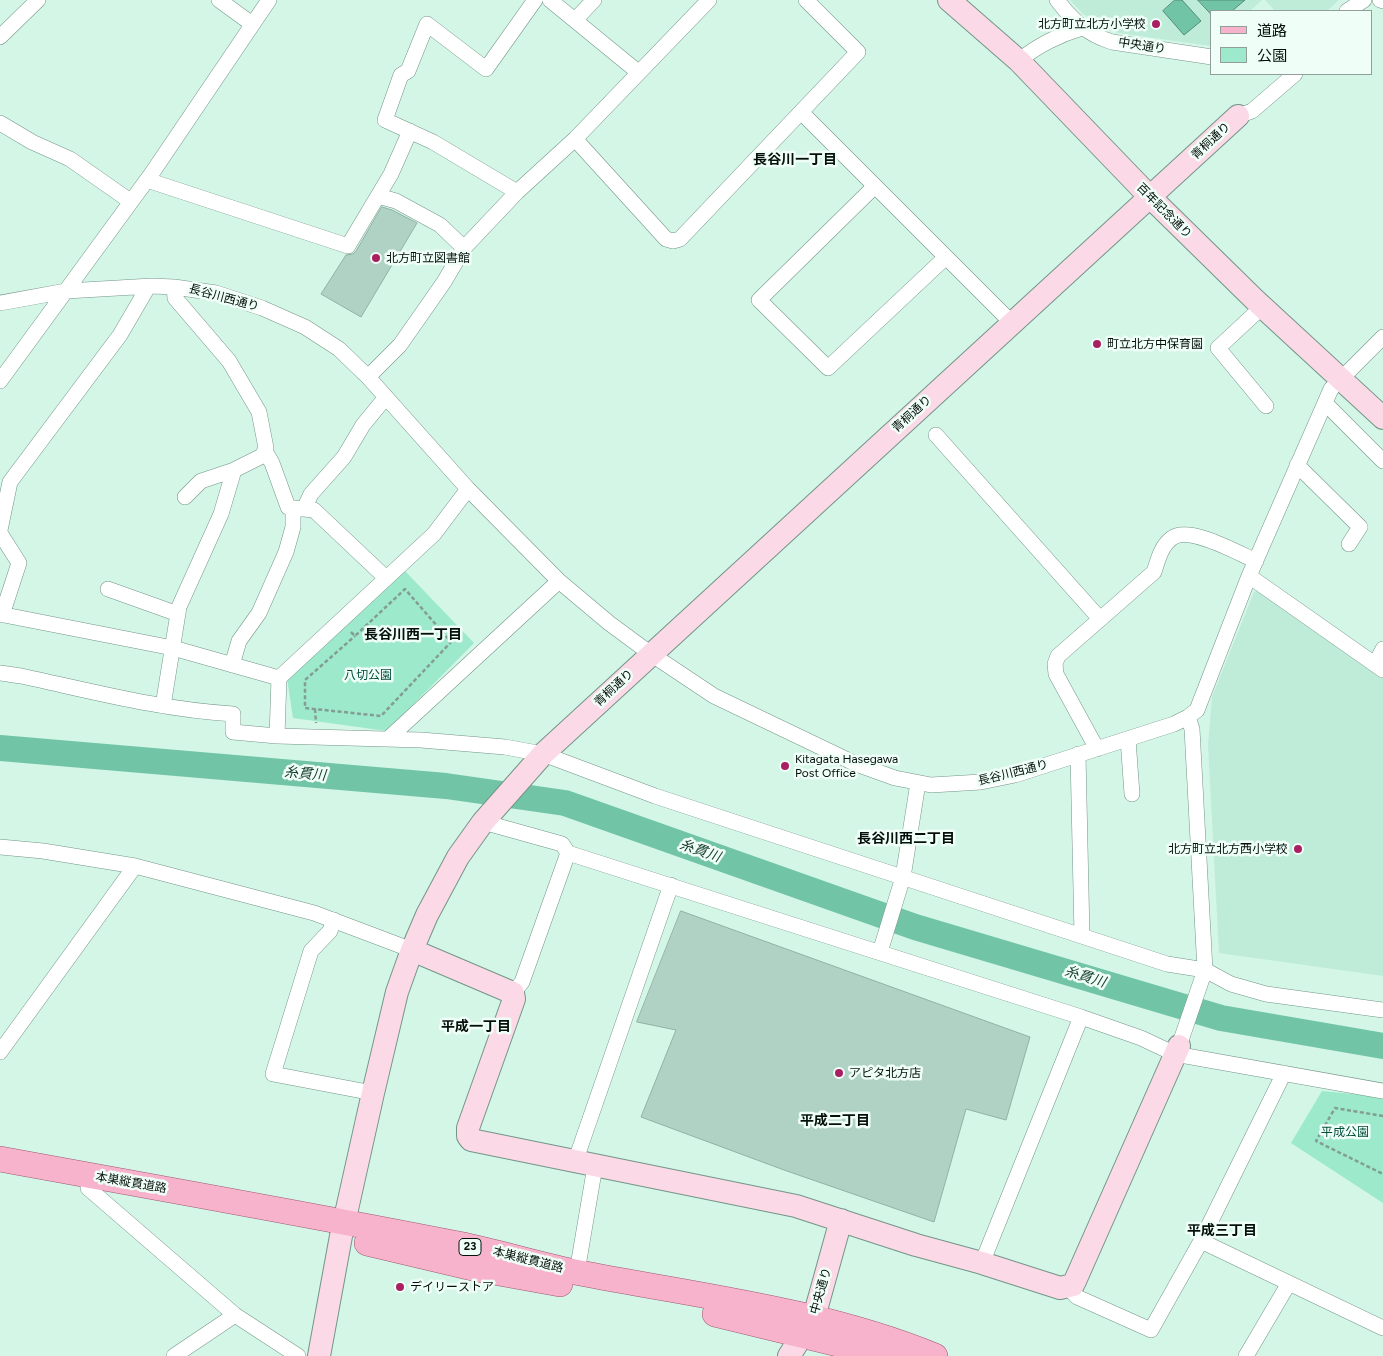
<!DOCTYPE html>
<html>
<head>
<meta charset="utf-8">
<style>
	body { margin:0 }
	#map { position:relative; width:1383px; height:1356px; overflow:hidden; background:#d3f6e7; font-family:Figtree,"Noto Sans JP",sans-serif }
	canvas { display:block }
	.legend { position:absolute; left:1210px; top:10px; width:162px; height:65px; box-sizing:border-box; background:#f0fef8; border:1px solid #929e99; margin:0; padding:6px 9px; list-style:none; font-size:15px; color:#040f0b }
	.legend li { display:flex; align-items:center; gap:10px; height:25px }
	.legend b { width:25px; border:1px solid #929e99 }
</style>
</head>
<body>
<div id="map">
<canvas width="1383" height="1356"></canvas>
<ul class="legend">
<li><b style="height:6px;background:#f7b3cc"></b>道路</li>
<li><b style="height:14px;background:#9ce9cb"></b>公園</li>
</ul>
</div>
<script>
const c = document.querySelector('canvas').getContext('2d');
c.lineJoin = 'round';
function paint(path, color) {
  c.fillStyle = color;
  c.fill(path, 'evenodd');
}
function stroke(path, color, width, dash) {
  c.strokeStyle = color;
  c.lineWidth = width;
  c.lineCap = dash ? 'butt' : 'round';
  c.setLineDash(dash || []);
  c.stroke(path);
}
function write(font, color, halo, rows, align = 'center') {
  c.font = font + ' Figtree,"Noto Sans JP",sans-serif';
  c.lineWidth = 5;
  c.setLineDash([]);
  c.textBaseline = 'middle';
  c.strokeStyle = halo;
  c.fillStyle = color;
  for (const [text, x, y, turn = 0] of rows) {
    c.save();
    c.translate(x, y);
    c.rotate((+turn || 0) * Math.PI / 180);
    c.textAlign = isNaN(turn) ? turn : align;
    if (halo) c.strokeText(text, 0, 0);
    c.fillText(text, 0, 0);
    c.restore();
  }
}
paint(new Path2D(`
	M1070 0H1262L1250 11H1212L1211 46 1118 33 1083 14Z
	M1265 0H1339L1327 11H1275Z
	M1259 590 1383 678V976L1219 953 1208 745 1212 697 1254 592Z`), '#bfebd9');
paint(new Path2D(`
	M405 571 474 643 387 731 293 718 287 678Z
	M1322 1091 1383 1097V1203L1291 1143Z`), '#9ce9cb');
const water = new Path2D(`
	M1175 0H1182L1201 21 1184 35 1163 11Z
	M1198 0H1245L1232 11H1212V15Z`);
paint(water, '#71c5a6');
stroke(water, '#508e78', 1);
stroke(new Path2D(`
	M0 748 446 786 565 803 915 927 1221 1018 1383 1046`), '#71c5a6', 26);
const building = new Path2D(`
	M382 207 392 210 417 223 361 317 321 294 346 255 353 254 356 251Z
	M681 911 1030 1037 1006 1120 966 1109 934 1222 784 1170 641 1117 676 1030 637 1022Z`);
paint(building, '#b0d2c4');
stroke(building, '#90b1a3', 1);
const street = new Path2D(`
	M219 0 252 24
	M550 0 638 72
	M1057 0C1073 21 1087 34 1112 42L1212 57
	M1380 0 1383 1
	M1347 11 1364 0
	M575 20 594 0
	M0 37 38 0
	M1019 61C1036 46 1061 34 1082 28
	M801 112 1012 323
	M1238 116 1252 111 1295 74
	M0 123 32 142 70 159 130 201
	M575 139 666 239 673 241 680 239 858 52 806 0
	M147 180 348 246 391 174 410 131
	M875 186 759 300 828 368 946 257
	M517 192 433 142 385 120 401 75 408 71 427 24 486 69 535 0
	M378 196 396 201 440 225 464 248
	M174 287 175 298 229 361 259 412 266 448 262 456 234 470 201 481 185 497
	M0 303 66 291 152 286 174 287 216 293 262 308 305 327 339 349 368 377 468 489 559 581 609 623 651 654 714 696 856 764 895 778 931 785 981 782 1015 775 1174 724 1188 717
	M1262 307 1218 348 1266 406
	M368 377 400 345 444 282 464 248 517 192 575 139 709 0
	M0 381 152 173 269 0
	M1325 403 1383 461
	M936 435 1100 619
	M265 451 272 463 288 507 293 508
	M1297 465 1360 527 1349 544
	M304 509 311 494 344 457 363 425 386 397
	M0 530 10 482 120 335 148 287
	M0 533 19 563 2 615
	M1249 576 1383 670
	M108 589 178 614
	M0 614 173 648 279 678
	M1375 664 1383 649
	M232 665 239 641 259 613 286 552 293 527V508L314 510 386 578
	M0 673 21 676C91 691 162 710 233 714V732L277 736 421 740 505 747 543 754 655 796 1167 964 1205 970 1231 984 1266 994 1383 1010
	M163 706 179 607 221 514 234 470
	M277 736 279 678 434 534 468 489
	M389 738 559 581
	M1128 739 1132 794
	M1097 749 1056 674 1055 664 1058 656 1154 572C1158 560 1161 546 1172 538 1189 525 1238 553 1256 561
	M1078 754 1082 936
	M483 822 562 844 568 853 1081 1017 1141 1038 1175 1054 1383 1091
	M0 847 43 851 135 866 314 913 412 950
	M334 920 330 931 311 951 273 1074 373 1093
	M880 952 903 877 918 783
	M513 993 522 982 568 853
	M1179 1046 1205 970 1192 729 1188 717 1197 710 1249 576 1331 389 1383 337
	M0 1052 135 866
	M575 1162 671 885
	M91 1176 88 1188 235 1315 298 1356
	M1201 1241 1383 1328
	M982 1263 1081 1017
	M577 1272 595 1166
	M1068 1287 1077 1297 1151 1330 1201 1241 1284 1073
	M174 1356 235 1315
	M1246 1356 1289 1283`);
const secondary = new Path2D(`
	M949 0 1019 61 1150 197 1254 299 1383 418
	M412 950 513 993 514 999 468 1128V1136L471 1140 796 1206 916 1245 982 1263 1060 1288 1073 1285 1075 1281 1179 1046
	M319 1356 341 1236 373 1093 397 992 412 950 427 915 458 857 483 822 543 754 1238 116
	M789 1356 814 1317 841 1220`);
const primary = new Path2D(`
	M0 1159C153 1187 306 1214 458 1244 499 1252 539 1265 580 1273 699 1296 822 1310 935 1356
	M367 1243 477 1269 560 1284
	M715 1314 887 1356`);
stroke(street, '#749588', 16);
stroke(secondary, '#749588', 24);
stroke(primary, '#9e5972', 26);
stroke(new Path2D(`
	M351 632 355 636 405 589 451 642 381 716 305 708V680L355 636
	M315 709 316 723
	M1383 1116 1335 1108 1316 1141 1383 1174`), '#839d92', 2.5, [4, 2.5]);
stroke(street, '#fff', 15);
stroke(secondary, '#fbd9e6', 22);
stroke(primary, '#f7b3cc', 25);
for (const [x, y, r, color] of [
	[1156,24,5,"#aa1f62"],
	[376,258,5,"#aa1f62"],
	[1097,344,5,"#aa1f62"],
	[785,766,5,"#aa1f62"],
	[1298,849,5,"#aa1f62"],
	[839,1073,5,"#aa1f62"],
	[400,1287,5,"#aa1f62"]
]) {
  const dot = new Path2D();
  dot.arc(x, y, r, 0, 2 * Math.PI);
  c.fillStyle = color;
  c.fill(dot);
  stroke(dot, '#f0fef8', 2);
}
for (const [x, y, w] of [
	[470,1247,22]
]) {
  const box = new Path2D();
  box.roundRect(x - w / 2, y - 8.5, w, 17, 4);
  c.fillStyle = '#f0fef8';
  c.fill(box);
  stroke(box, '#040f0b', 1);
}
write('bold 11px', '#040f0b', null, [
	["23",470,1247]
]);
write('12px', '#040f0b', '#f0fef8', [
	["北方町立北方小学校",1146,24,"right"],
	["北方町立図書館",386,258],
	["町立北方中保育園",1107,344],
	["Kitagata Hasegawa",795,759],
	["Post Office",795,773],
	["北方町立北方西小学校",1288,849,"right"],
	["アピタ北方店",849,1073],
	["デイリーストア",410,1287]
], 'left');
write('12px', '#040f0b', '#f0fef8', [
	["中央通り",1142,46,9],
	["青桐通り",1211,141,-43],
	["百年記念通り",1164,211,45],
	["長谷川西通り",224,298,15],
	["青桐通り",912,414,-42],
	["青桐通り",614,688,-43],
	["長谷川西通り",1013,773,-14],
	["本巣縦貫道路",131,1183,10],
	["本巣縦貫道路",528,1260,14],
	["中央通り",821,1291,-74]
]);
write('12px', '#014d39', '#f0fef8', [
	["八切公園",368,675],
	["平成公園",1345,1132]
]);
write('bold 14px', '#040f0b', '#f0fef8', [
	["長谷川一丁目",795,160],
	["長谷川西一丁目",413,635],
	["長谷川西二丁目",906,839],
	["平成一丁目",476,1027],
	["平成二丁目",835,1121],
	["平成三丁目",1222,1231]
]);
write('italic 14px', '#1a4033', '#f0fef8', [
	["糸貫川",305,774,5],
	["糸貫川",700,851,19],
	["糸貫川",1085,977,17]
]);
</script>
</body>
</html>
